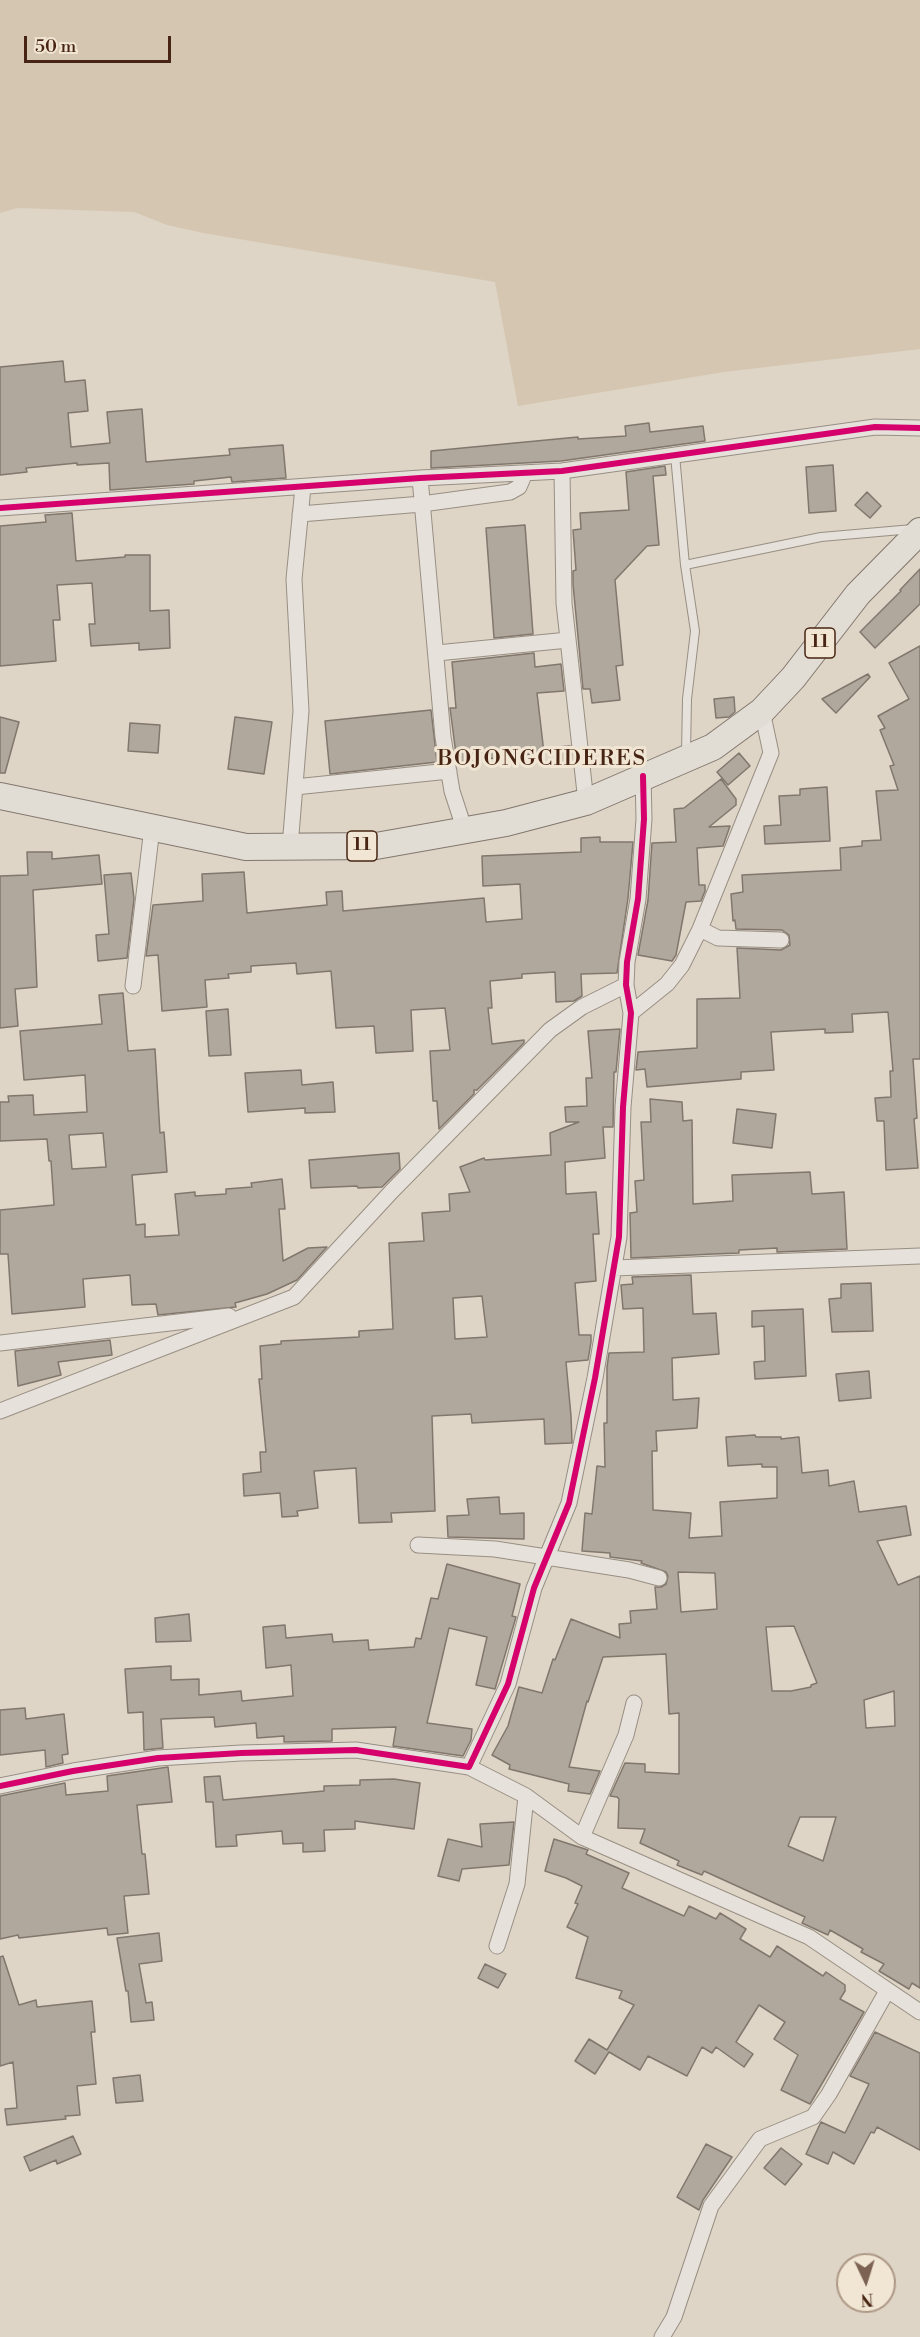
<!DOCTYPE html>
<html>
<head>
<meta charset="utf-8">
<style>
	body { margin:0 }
	#map { position:relative; width:920px; height:2337px; overflow:hidden; background:#ded5c6; font-family:"Libre Bodoni",serif }
	canvas { display:block }
	.north { position:absolute; left:836px; top:2253px; width:60px; height:60px; box-sizing:border-box; background:#f1e6d3; border:2px solid #ad9886; border-radius:50%; rotate:176deg; font-size:16px; font-weight:700; line-height:24px; text-align:center; color:#472413 }
	.north::after { content:''; display:block; margin:auto; width:21px; height:27px; background:#7c6252; clip-path:polygon(50% 0,100% 100%,50% 72%,0 100%) }
	.scale { position:absolute; left:24px; top:36px; width:147px; height:27px; box-sizing:border-box; border:3px solid #472413; border-top:0; padding-left:8px; font-size:18px; line-height:21px; white-space:nowrap; color:#472413; -webkit-text-stroke:4px #f1e6d3; paint-order:stroke }
</style>
</head>
<body>
<div id="map">
<canvas width="920" height="2337"></canvas>
<div class="north">N</div>
<div class="scale">50 m</div>
</div>
<script>
const c = document.querySelector('canvas').getContext('2d');
c.lineJoin = 'round';
function paint(path, color) {
  c.fillStyle = color;
  c.fill(path, 'evenodd');
}
function stroke(path, color, width, dash) {
  c.strokeStyle = color;
  c.lineWidth = width;
  c.lineCap = dash ? 'butt' : 'round';
  c.setLineDash(dash || []);
  c.stroke(path);
}
function write(font, color, halo, rows, align = 'center') {
  c.font = font + ' "Libre Bodoni",serif';
  c.lineWidth = 6;
  c.setLineDash([]);
  c.textBaseline = 'middle';
  c.strokeStyle = halo;
  c.fillStyle = color;
  for (const [text, x, y, turn = 0] of rows) {
    c.save();
    c.translate(x, y);
    c.rotate((+turn || 0) * Math.PI / 180);
    c.textAlign = isNaN(turn) ? turn : align;
    if (halo) c.strokeText(text, 0, 0);
    c.fillText(text, 0, 0);
    c.restore();
  }
}
paint(new Path2D(`
	M0 0H920V349L724 372 518 406 495 282 203 233 167 225 134 212 17 208 0 213Z`), '#d5c6b1');
const building = new Path2D(`
	M63 361 65 382 85 380 88 411 68 413 71 447 110 443 107 412 142 409 146 462 230 455 229 449 283 445 286 478 232 482 231 477 194 481V484L110 490 109 463 77 465V463L26 468 27 472 0 475V367Z
	M649 423 650 432 703 426 705 441 561 461 431 468V451L578 437V439L626 436 625 426Z
	M833 465 836 511 809 513 806 467Z
	M665 466 666 475 653 476 659 545 647 546 615 580 623 665 616 666 620 700 592 703 590 689H583L573 584V571L576 570 573 530 581 529 580 513 629 510 626 472Z
	M867 492 881 506 870 518 855 505Z
	M72 513 76 561 125 557V555H150V611L169 610 170 648 139 650V643L91 646 89 624H95L92 583 57 585 60 620H53L56 661 0 666V526L46 522 45 515Z
	M525 525 533 634 494 638 486 528Z
	M920 569V604L875 648 860 632 901 591 900 590Z
	M920 646V1059H913L917 1118 914 1119 918 1168 886 1170 884 1121H877L875 1098 891 1097 890 1071H893L888 1012 852 1014 853 1032 825 1033V1029L771 1032 774 1070 741 1072V1079L647 1087 645 1069 636 1070 638 1052 697 1048V999L740 998 737 948 781 950 790 945 789 935 782 930 736 929 735 920 733 921 731 894 743 892 742 875 841 870 840 848 862 846V841L881 840 876 791 898 790 890 766 894 765 880 730 885 728 878 716 909 699 889 663Z
	M534 653 535 667 561 664 564 691 537 693 544 753 457 762 450 708H456L452 662Z
	M868 674 870 677 836 713 822 699Z
	M734 697 735 712 729 717 716 718 714 699Z
	M431 710 437 762 330 774 325 721Z
	M0 717 19 722 5 773H0Z
	M235 717 272 722 264 774 228 769Z
	M130 723 160 725 158 753 128 751Z
	M570 746 572 765 560 766 558 747Z
	M739 753 750 766 728 785 717 772Z
	M721 779 736 799V805L709 827 730 826 723 846 697 848 699 885H705V891L701 901 686 902 676 955 672 961 638 955 648 900 652 843 676 842 674 809 684 808Z
	M827 787 830 841 765 844 764 826 781 825 779 796 800 795V789Z
	M600 837V842H633L628 898 617 973 581 974 582 996 574 1001 556 1002 555 972 522 974V978L490 981 492 1008H488L492 1044 524 1040V1043L477 1090H474V1094L439 1129 437 1101H433L430 1051 450 1050 445 1008 411 1010 413 1051 376 1053 374 1026 336 1028 331 971 297 974 296 963 251 966V972L228 974 229 978 205 980 207 1007 162 1011 158 955 146 956 153 905 203 901 202 874 244 872 247 913 327 905 326 892 342 891 343 911 484 898 486 922 522 919 520 884 483 886 482 856 581 852V838Z
	M27 852H52V859L99 855 102 884 33 890 37 987 15 989 18 1026 0 1028V876L28 875Z
	M131 873 134 899 127 958 98 961 96 935 109 934 104 875Z
	M123 993 128 1051 155 1049 160 1133 164 1132 167 1172 132 1175 136 1225 145 1224V1237L179 1235 175 1194 195 1192V1196L226 1194V1189L252 1187 251 1183 282 1179 285 1209H279L283 1261 308 1248 327 1247 297 1280 267 1294 235 1303 236 1307 158 1315 156 1304 132 1305 130 1275 83 1279 85 1307 12 1314 8 1254H0V1210L54 1205 51 1161H49L47 1139 0 1141V1102H9L8 1096 33 1095 34 1115 87 1112 85 1075 24 1080 20 1031 102 1024 99 995ZM103 1133 106 1167 72 1169 69 1135Z
	M228 1009 231 1055 209 1056 206 1011Z
	M620 1029 616 1072H614L613 1127H603L605 1158 565 1162 566 1194 596 1192 599 1234H593L596 1281 575 1283 579 1335H591V1342L588 1360 566 1362 571 1416 572 1443 545 1444 544 1419 472 1423 471 1414 432 1416 435 1511 391 1513 392 1522 359 1523 356 1468 314 1471 318 1508 297 1511 298 1516 282 1517 280 1493 244 1496 243 1474 261 1472 260 1452H266L259 1379H262L260 1346 281 1344V1341L359 1337V1331L393 1329 389 1243 424 1241 422 1213 450 1211 449 1194 470 1192 460 1167 484 1158 485 1160 551 1155 550 1133 579 1122H566L565 1107 587 1106 586 1078H592L588 1031ZM482 1296 487 1337 455 1339 453 1298Z
	M301 1070 302 1085 333 1082 335 1112 305 1113V1108L248 1112 245 1073Z
	M650 1099 682 1102 683 1121 692 1120 693 1204 733 1201 732 1175 810 1172 812 1194 844 1192 847 1249 777 1252V1248L739 1250V1253L713 1254 631 1258 630 1213 637 1212 635 1181 644 1180 641 1122H651Z
	M737 1109 776 1114 772 1148 733 1143Z
	M399 1153 400 1169 382 1187 358 1188 357 1186 311 1188 309 1160Z
	M691 1275 693 1314 716 1313 719 1354 672 1358 673 1400 699 1398 697 1428 656 1431 657 1451H652L653 1510 691 1513 689 1538 722 1536 720 1502 777 1498V1467H762V1464L728 1466 726 1437 755 1435 756 1437H781V1439L799 1437 802 1473 828 1470 829 1486 854 1481 859 1512 906 1506 911 1535 877 1541 898 1585 920 1576V1988L912 1983 909 1989 879 1971 884 1964 861 1952 863 1949 830 1930 828 1935 802 1923 805 1917 704 1871 702 1875 677 1865 679 1861 640 1843 645 1829 618 1828 619 1799 617 1797 610 1796 625 1763 645 1764V1772L679 1774V1713L669 1714 666 1654 603 1657 588 1702 587 1701 569 1767 600 1771 590 1794 568 1791 569 1784 509 1769 510 1765 492 1755 508 1726 519 1687 542 1693 553 1659 555 1660 571 1619 620 1638 619 1624 631 1623 630 1611 657 1609 655 1587H661L666 1584 668 1576 666 1572 641 1563 642 1561 610 1557V1553L582 1551 585 1513 592 1514 597 1466 605 1467 604 1423H607V1367L609 1353 644 1352 643 1308 623 1309 621 1285 633 1284 632 1277ZM678 1572 715 1573 717 1609 681 1612ZM794 1626 817 1683 811 1685V1687L791 1691H772L766 1627ZM894 1691 895 1726 866 1728 864 1700ZM800 1817H836L823 1861 788 1846Z
	M871 1283 873 1331 832 1332 829 1299 841 1298V1284Z
	M803 1309 806 1376 755 1379 754 1362 765 1361 764 1326 752 1327V1311Z
	M110 1340 112 1355 58 1362 61 1375 18 1386 15 1351Z
	M869 1371 871 1398 839 1401 836 1374Z
	M499 1497 500 1514 524 1513V1539L448 1537 447 1516 469 1515 467 1499Z
	M447 1564 520 1584 512 1616 516 1617 495 1689 476 1685 487 1637 449 1628 427 1723 472 1729 471 1740 463 1756 393 1746 396 1727 332 1729V1741L284 1742V1736L257 1738 256 1723 215 1727 214 1717 161 1719 163 1748 144 1750 143 1712 128 1713 125 1669 171 1666V1680L199 1679V1695L241 1691 242 1701 293 1696 291 1665 266 1668 263 1627 285 1625 286 1638 332 1634 333 1642 368 1640 369 1650 414 1647 416 1638 421 1639 431 1598 438 1599Z
	M189 1614 191 1641 156 1642 155 1618Z
	M25 1708 26 1719 64 1714 68 1754 62 1755 63 1763 46 1767 45 1750 0 1755V1710Z
	M168 1767 172 1802 137 1805 142 1854H145L149 1894 124 1896 128 1933 108 1935 107 1928 19 1938 18 1935 0 1939V1796L65 1783 66 1795 108 1791 107 1776Z
	M220 1776 223 1800 324 1791V1786L360 1785V1780L394 1779 420 1783 414 1829 355 1821V1829L324 1830 325 1851 303 1852V1843L283 1844 282 1831 236 1835 237 1846 216 1847 213 1802H206L204 1777Z
	M514 1822 509 1865 462 1869 459 1881 438 1876 448 1839 482 1847 480 1824Z
	M554 1839 588 1850 586 1854 629 1873 622 1888 684 1916 689 1906 716 1919 720 1913 746 1929 740 1939 770 1957 777 1946 823 1976 826 1972 845 1985V1991L840 1999 864 2012 810 2104 781 2090 798 2055 774 2039 785 2022 759 2005 736 2042 753 2054 744 2067 716 2047 712 2053 702 2047 687 2076 648 2056 640 2070 609 2052 595 2074 575 2061 589 2039 607 2050 634 2005 619 1998 622 1991 576 1978 588 1937 567 1927 578 1904 575 1903 582 1886 566 1878 545 1871Z
	M159 1933 162 1961 139 1964 146 2003 152 2002 154 2020 131 2022 128 1991H126L117 1938Z
	M3 1956 19 2005 36 2000 37 2007 92 2001 95 2032H91L96 2084 77 2086 80 2115 65 2116 66 2119 7 2125 5 2109 17 2108 13 2062 0 2066V1957Z
	M485 1964 506 1974 498 1988 478 1978Z
	M875 2032 920 2053V2150L877 2127 874 2133 871 2132 854 2164 833 2152 828 2164 806 2154 821 2122 845 2133 869 2084 850 2076Z
	M140 2075 143 2101 116 2103 113 2078Z
	M73 2136 81 2154 57 2164 56 2160 30 2171 24 2157Z
	M706 2144 732 2157 703 2200 699 2210 677 2197Z
	M781 2148 802 2164 785 2185 764 2168Z`);
paint(building, '#b0a89d');
stroke(building, '#82776d', 1.5);
const service = new Path2D(`
	M675 455 685 565
	M686 753 687 699 695 631 685 565 821 537 913 529`);
const minor = new Path2D(`
	M562 471 564 603 586 802
	M420 478 443 737 452 791 465 831
	M0 508 420 478 562 471 875 427 920 428
	M300 514 422 504 510 492 519 487 525 473
	M437 653 568 640
	M295 787 449 771
	M290 847 301 711 294 579 303 487
	M700 929 718 938 781 940
	M133 986 152 828
	M631 1013 667 984 682 965 700 929 771 753 762 711
	M614 1268 920 1256
	M0 1343 229 1316
	M0 1411 294 1297 392 1191 550 1030 582 1007 626 985
	M418 1545 495 1549 629 1570 659 1578
	M469 1767 526 1796 582 1837 809 1937 920 2012
	M0 1786 73 1771 158 1758 241 1753 356 1750 469 1767 508 1684 534 1588 569 1503 595 1378 619 1237 623 1107 631 1013 626 985 627 962 638 899 644 819 643 776
	M582 1837 626 1735 634 1703
	M497 1946 517 1884 526 1796
	M662 2337 674 2317 711 2206 760 2139 813 2117 829 2094 887 1991`);
const trunk = new Path2D(`
	M0 796 246 847 376 846 506 823 586 802 713 747 762 711 793 678 858 594 920 531`);
stroke(service, '#988f84', 10);
stroke(minor, '#988f84', 17);
stroke(trunk, '#82776d', 28);
stroke(service, '#e6e1da', 8);
stroke(minor, '#e6e1da', 15);
stroke(trunk, '#e1dcd4', 26);
stroke(new Path2D(`
	M0 508 420 478 562 471 875 427 920 428
	M0 1786 73 1771 158 1758 241 1753 356 1750 469 1767 508 1684 534 1588 569 1503 595 1378 619 1237 623 1107 631 1013 626 985 627 962 638 899 644 819 643 776`), '#d6006c', 6);
for (const [x, y, w] of [
	[820,643,30],
	[362,846,30]
]) {
  const box = new Path2D();
  box.roundRect(x - w / 2, y - 15, w, 30, 4.5);
  c.fillStyle = '#f1e6d3';
  c.fill(box);
  stroke(box, '#472413', 1.5);
}
write('bold 18px', '#472413', null, [
	["11",820,643],
	["11",362,846]
]);
c.letterSpacing = '1.5px';
write('22px', '#472413', '#f1e6d3', [
	["BOJONGCIDERES",542,760]
]);
c.letterSpacing = '0px';
</script>
</body>
</html>
